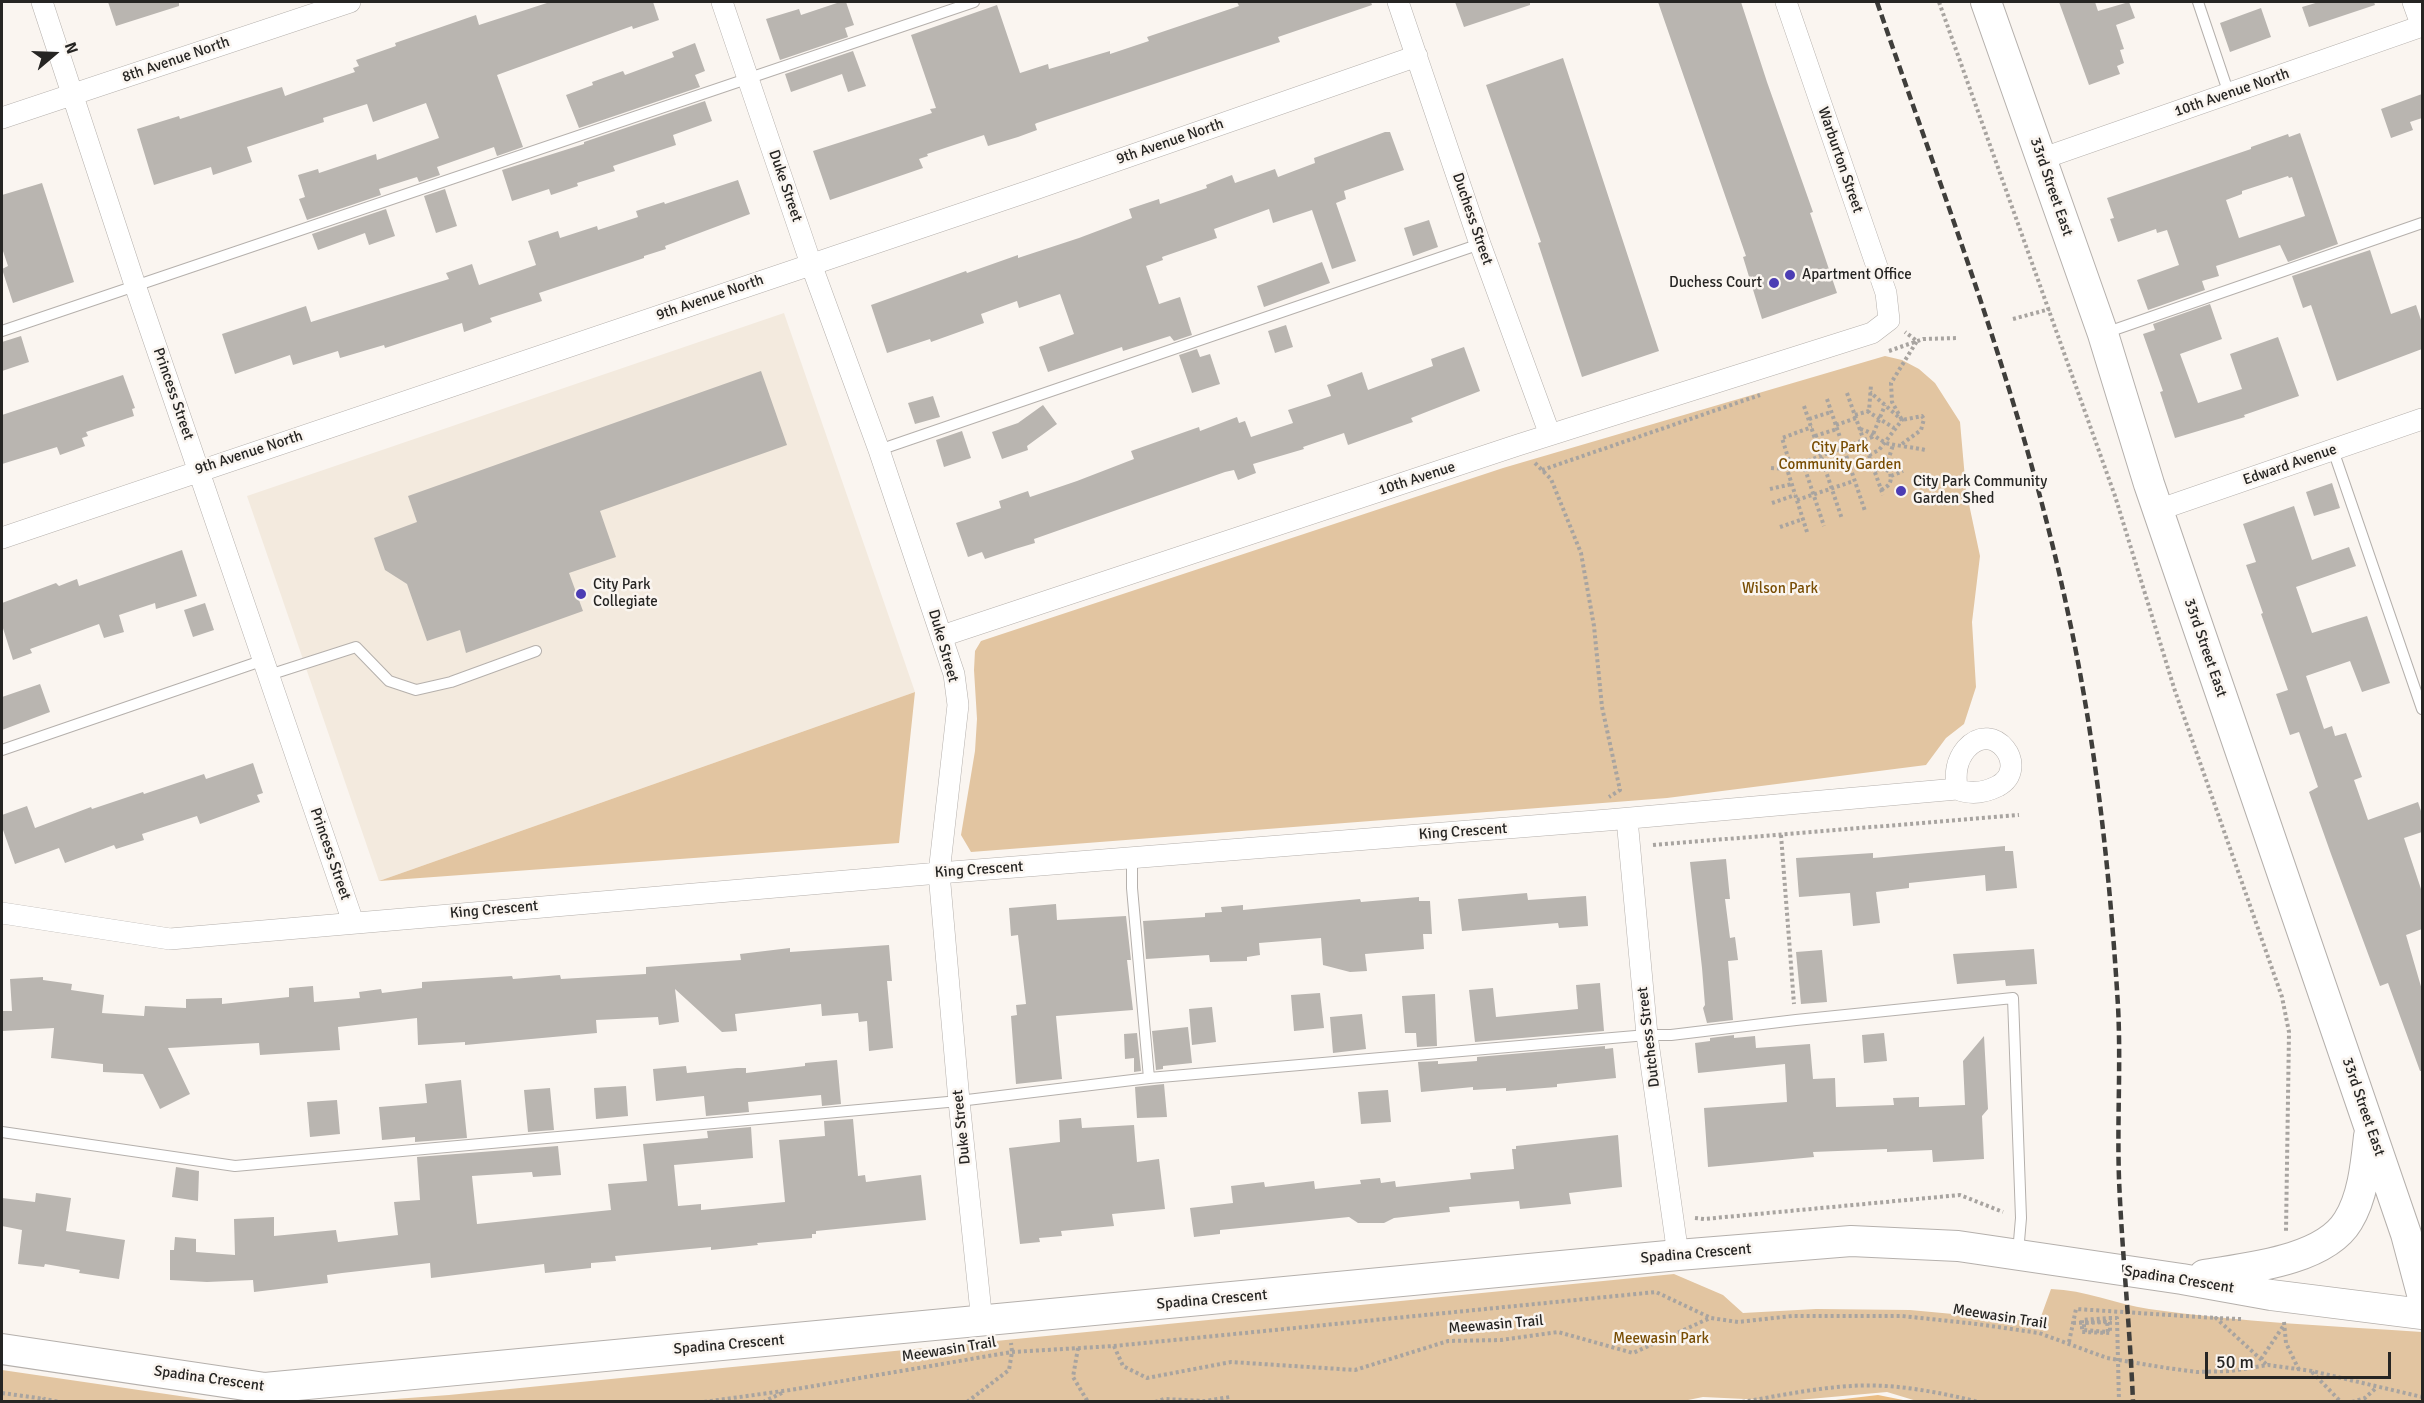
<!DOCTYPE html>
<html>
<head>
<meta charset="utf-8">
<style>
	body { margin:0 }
	#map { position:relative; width:2424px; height:1403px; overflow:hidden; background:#faf5f0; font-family:Signika,sans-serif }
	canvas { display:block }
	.frame { position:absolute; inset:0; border:3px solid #262523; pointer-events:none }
	.north { position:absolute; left:24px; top:24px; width:60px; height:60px; -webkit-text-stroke:4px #faf5f0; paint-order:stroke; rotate:71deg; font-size:16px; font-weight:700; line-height:24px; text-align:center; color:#262523 }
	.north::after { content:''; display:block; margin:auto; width:21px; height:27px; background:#262523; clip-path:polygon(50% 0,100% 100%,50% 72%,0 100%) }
	.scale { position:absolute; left:2205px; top:1352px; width:186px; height:27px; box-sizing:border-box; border:3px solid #262523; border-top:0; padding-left:8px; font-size:18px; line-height:21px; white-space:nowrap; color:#262523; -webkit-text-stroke:4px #faf5f0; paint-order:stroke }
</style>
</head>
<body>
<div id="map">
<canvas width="2424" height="1403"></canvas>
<div class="frame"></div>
<div class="north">N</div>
<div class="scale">50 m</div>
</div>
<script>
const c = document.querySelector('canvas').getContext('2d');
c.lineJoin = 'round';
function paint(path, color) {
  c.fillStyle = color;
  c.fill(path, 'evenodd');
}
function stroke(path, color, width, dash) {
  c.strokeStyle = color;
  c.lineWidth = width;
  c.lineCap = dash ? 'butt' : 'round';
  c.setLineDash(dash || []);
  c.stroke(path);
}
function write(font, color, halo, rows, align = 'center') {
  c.font = font + ' Signika,sans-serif';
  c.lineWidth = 5;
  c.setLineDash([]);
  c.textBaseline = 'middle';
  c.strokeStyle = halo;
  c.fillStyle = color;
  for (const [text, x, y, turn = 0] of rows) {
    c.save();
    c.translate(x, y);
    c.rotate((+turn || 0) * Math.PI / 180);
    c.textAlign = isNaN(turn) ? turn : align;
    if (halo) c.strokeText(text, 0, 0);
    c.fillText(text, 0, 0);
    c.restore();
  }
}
paint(new Path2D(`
	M784 313 915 692 379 881 247 496Z`), '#f3eade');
paint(new Path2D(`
	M1885 356 1902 360 1919 369 1935 383 1960 422 1966 490 1980 556 1972 622 1976 687 1964 724 1946 738 1926 765 1667 798 971 852 961 835 975 751 977 719 974 670 975 651 981 641 1503 468Z
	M915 692 899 843 379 881Z
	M1674 1274 1723 1295 1743 1313 1816 1309 1910 1310 2039 1322 2051 1289C2085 1290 2116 1304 2149 1309 2240 1322 2332 1326 2422 1332V1401L1920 1402 1887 1392 1787 1401 1703 1397 1678 1402 368 1401 449 1395Z
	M2 1370 214 1401H2Z`), '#e2c5a1');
paint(new Path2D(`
	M1878 1395 1908 1401H1827Z`), '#eabd84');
paint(new Path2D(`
	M108 2H179V6L116 26Z
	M550 2H653L659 20 633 29 632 26 497 75 523 147 497 156 494 147 437 167 440 175 419 182 417 177 379 189 381 195 307 220 299 199 305 197 298 175 318 169 319 173 376 154 377 160 439 138 426 103 373 122 367 104 323 118 324 122 247 147 252 162 213 175 211 167 154 185 137 129 179 116 180 119 282 87 285 96 293 93 355 72 353 68 359 66 356 60 396 46 395 43 476 15 479 25Z
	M840 2H846L854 25 845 28 848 37 780 60 766 19 799 9 801 15Z
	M1237 2H1371L1372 5 1278 37 1280 42 1037 123 1035 124 1037 130 1018 137 988 146 984 135 927 154 928 156 919 159 923 168 830 200 813 151 932 113 930 109 936 108 911 35 997 5 1020 73 1048 64 1049 69 1110 51V54L1149 41 1147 37 1239 6Z
	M1455 2H1530V5L1464 27Z
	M1658 2H1741L1767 82 1813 212 1810 213 1837 293 1762 319 1743 257 1746 256Z
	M2059 2H2095L2098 11 2129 2 2135 18 2116 25 2124 49 2120 50 2124 63 2117 66 2120 74 2089 85Z
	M2319 2H2374L2375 5 2309 27 2302 7Z
	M2261 8 2271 37 2230 52 2220 23Z
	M695 43 705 71 695 75 700 87 579 128 566 95 593 85 592 82 623 71 625 75 674 57 672 52Z
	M853 51 866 86 848 92 842 74 791 92 785 74Z
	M1563 58 1659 351 1582 377 1538 243 1541 242 1486 85Z
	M2422 94V118L2410 122 2413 130 2391 138 2381 109Z
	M705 101 712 121 673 135 676 145 613 166 615 171 577 183 578 186 551 195 549 189 512 201 502 170 584 144V142Z
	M1385 132H1390L1404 170 1344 191 1346 199 1336 203 1356 261 1332 269 1312 210 1273 223 1269 209 1214 229 1217 238 1162 257 1163 260 1146 266 1159 304 1180 297 1192 335 1174 341 1170 336 1123 351 1122 347 1048 372 1039 347 1074 334 1060 294 1019 308 1017 301 981 314 984 323 931 342 930 339 887 353 871 305 966 271 967 273 1018 255V258L1079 238 1132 218 1129 209 1159 199 1160 204 1207 188 1206 185 1232 175 1235 183 1275 169 1278 177 1315 163 1314 158Z
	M2300 133 2338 244 2288 262 2280 245 2216 266 2219 276 2202 281 2205 290 2148 310 2137 280 2179 265 2167 230 2157 233 2156 229 2118 242 2110 219 2114 218 2107 198 2251 149V147L2288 134 2289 137ZM2288 176 2289 178 2292 177 2305 216 2239 238 2226 200 2242 194V191Z
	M738 180 750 214 665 246 666 249 644 256V258L539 293 542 301 490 318 492 322 464 332 462 323 385 348 384 345 340 358 338 351 293 365 290 355 235 374 222 334 306 306 311 322 449 279 446 273 472 264 479 285 536 265 528 241 558 231 560 238 597 226 598 230 638 217 636 211 664 202 665 204Z
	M42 183 74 282 13 303 2 269 8 266 2 248V195Z
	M445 189 457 226 436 233 424 196Z
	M386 209 395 236 369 245 365 233 318 250 312 234Z
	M1429 220 1438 247 1413 256 1404 228Z
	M2370 250 2391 314 2416 305 2422 323V349L2337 381 2311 305 2303 308 2292 276Z
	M1322 262 1330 283 1264 307 1257 286Z
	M2210 304 2222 339 2180 354 2198 403 2242 389 2230 354 2278 337 2299 396 2244 415 2245 417 2175 438 2160 392 2163 391 2143 334 2155 330 2153 324Z
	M1286 325 1293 347 1275 353 1268 331Z
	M21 336 29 362 2 371V342Z
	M1464 347 1480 391 1411 418 1413 422 1348 445 1344 433 1303 447 1304 449 1253 464 1256 473 1238 480 1234 470 1225 472 1034 539 1035 543 1015 549 985 559 982 552 968 557 956 523 1001 508 999 501 1028 491 1030 497 1077 481 1134 459 1131 451 1199 427 1200 431 1237 417 1239 423 1245 421 1251 437 1293 423 1288 410 1331 396 1327 385 1362 372 1368 390 1433 366 1431 359Z
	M1197 349 1200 357 1210 354 1220 384 1192 393 1179 355Z
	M761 371 787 445 600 511 616 557 569 573 583 611 466 653 460 630 427 641 407 584 385 570 374 538 417 522 408 496Z
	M123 375 135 408 132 409 134 416 86 432 88 436 82 438 85 446 60 455 57 447 2 464V415Z
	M933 396 940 417 915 424 908 403Z
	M1043 405 1057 424 1027 446 1028 450 1002 459 992 432 1018 423Z
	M962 431 971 458 944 467 936 440Z
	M2332 483 2340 508 2314 516 2306 492Z
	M2294 506 2312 560 2349 547 2356 566 2296 587 2312 633 2367 616 2390 683 2362 692 2350 661 2306 676 2324 729 2332 726 2335 736 2346 733 2362 777 2354 780 2368 820 2418 802 2422 814V832L2404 838 2422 892V929L2406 935 2422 990V1071H2420L2388 983 2380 986 2331 854 2309 792 2318 787 2299 732 2290 735 2276 694 2288 690 2261 614 2263 613 2246 565 2256 562 2243 524Z
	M182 550 197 596 156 609 155 603 119 615 124 632 104 638 99 624 30 649 32 653 13 660 2 625V603L56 583 59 586 77 579 79 586Z
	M205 603 214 630 193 637 184 610Z
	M40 684 50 712 2 730V697Z
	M253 763 263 793 257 795 260 802 200 824 197 816 142 834 144 840 116 849 114 845 65 863 59 848 15 864 2 827V815L27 806 35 828 91 807 92 809 143 792 144 794 204 774 206 779Z
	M2005 846V851H2013L2017 888 1986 891 1985 875 1909 883V888L1876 892 1880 923 1853 926 1850 893 1799 897 1796 858 1873 853V858Z
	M1726 859 1730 899H1725L1730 938 1735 937 1738 960 1728 961 1733 1020 1707 1023 1703 1008 1705 1005 1702 968 1690 862Z
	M1527 893 1528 900 1586 896 1588 926 1559 928 1558 923 1462 931 1458 899Z
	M1419 897V901H1430L1432 934H1423L1424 949 1365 954 1367 971 1350 972 1323 965 1321 938 1259 943 1260 955 1247 957V961L1210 962 1209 955 1146 959 1143 921 1205 917V913L1222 912 1221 907 1243 905V910L1360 899 1361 902Z
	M1056 904 1057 920 1126 916 1131 960H1127L1133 1010 1056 1016 1062 1079 1016 1084 1011 1016 1017 1015 1016 1005 1026 1004 1018 935 1011 936 1009 908Z
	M889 945 892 981H887L893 1048 869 1051 867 1021 859 1022 858 1013 822 1016 821 1004 735 1014 737 1031 722 1032 675 989 679 1022 659 1025 658 1017 596 1020 597 1033 465 1045V1042L418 1045 417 1018 338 1027 340 1050 260 1055 259 1043 168 1048 190 1094 160 1109 143 1074 103 1072V1064L51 1058 54 1028 2 1031V1011H12L10 979 43 977V980L72 984 71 990 104 995 102 1013 144 1016 145 1006 186 1008V999L222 998V1004L289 997V988L313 986 314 1002 360 998 359 992 381 989 382 993 422 988V982L512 976 513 979 560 975 561 979 646 974V967L741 960 740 954 790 948V952Z
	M2034 949 2037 984 2006 986 2005 980 1957 984 1953 954Z
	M1822 950 1827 1002 1801 1004 1796 952Z
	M1600 983 1604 1031 1475 1042 1469 990 1493 988 1496 1017 1578 1009 1576 985Z
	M1320 993 1324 1028 1294 1031 1291 995Z
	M1435 994 1437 1046 1417 1047 1416 1033H1405L1402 996Z
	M1212 1007 1216 1042 1192 1045 1189 1009Z
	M1362 1014 1366 1049 1333 1053 1330 1017Z
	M1188 1027 1192 1063 1163 1066V1069L1156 1070 1152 1031Z
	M1137 1033 1141 1071 1134 1072V1058L1125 1059 1124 1034Z
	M1884 1033 1887 1061 1864 1063 1862 1035Z
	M1734 1035V1038L1755 1036 1756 1048 1810 1044 1813 1079 1835 1078 1836 1107 1894 1105 1893 1098 1919 1097V1107L1965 1105 1963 1061 1984 1036 1988 1109 1982 1116 1984 1159 1933 1162 1932 1150 1887 1152V1149L1813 1152 1814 1157 1708 1167 1704 1108 1787 1102 1785 1064 1698 1073 1695 1043 1710 1041V1038Z
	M1605 1046V1049L1613 1048 1616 1078 1557 1084V1087L1506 1091V1088L1473 1090V1087L1421 1092 1418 1062 1438 1061V1064L1477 1061V1057Z
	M837 1060 841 1104 822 1106 821 1095 748 1102 749 1112 706 1116 704 1096 656 1101 653 1069 686 1066 687 1073 737 1068H746V1073L805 1066V1063Z
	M461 1080 467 1138 415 1142V1137L382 1140 379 1107 427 1103 425 1084Z
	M1164 1084 1167 1117 1137 1118 1135 1087Z
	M626 1086 628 1116 596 1119 594 1088Z
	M550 1088 554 1130 528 1132 524 1090Z
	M1388 1090 1391 1122 1361 1124 1358 1092Z
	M337 1100 340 1134 310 1137 307 1102Z
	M1081 1118 1082 1128 1134 1125 1137 1162 1159 1159 1165 1209 1112 1214 1114 1226 1061 1231 1062 1236 1039 1238 1040 1242 1020 1244 1009 1148 1060 1142 1059 1120Z
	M853 1119 858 1176 865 1175 866 1182 921 1175 926 1220 816 1231V1234H812V1238L757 1243 758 1245 711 1250V1247L615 1256 616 1261 591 1263V1268L545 1273 544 1264 431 1278 430 1263 342 1273 327 1275 328 1283 254 1292 253 1280 207 1282 170 1280V1250H174L175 1237 196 1239V1252L235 1255 234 1219 274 1217V1236L336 1230 338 1242 398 1235 394 1202 420 1200 417 1157 558 1146 561 1175 533 1177 532 1172 472 1176 477 1224 611 1210 608 1184 647 1181 643 1144 708 1138 707 1131 751 1127 753 1158 674 1165 678 1206 701 1204V1210L785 1202 779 1140 825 1136 824 1121Z
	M1618 1135 1622 1187 1569 1193 1571 1204 1520 1209 1519 1201 1449 1207 1450 1212 1394 1218 1384 1223H1358L1349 1217 1220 1230V1234L1194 1237 1190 1208 1233 1203 1231 1186 1264 1182 1265 1187 1314 1181 1315 1189 1361 1184 1360 1180 1380 1178 1381 1183 1395 1181 1396 1187 1471 1179 1470 1173 1514 1169 1512 1149H1516V1146Z
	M176 1167 199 1171 198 1201 172 1197Z
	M36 1193 71 1198 66 1231 125 1240 119 1279 79 1273 80 1270 45 1264 44 1267 18 1264 22 1230 2 1226V1198L35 1202Z`), '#b9b5b0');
const lane = new Path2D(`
	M2198 2 2229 94
	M2 331 974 2
	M2105 333 2422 223
	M879 450 1480 244
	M2333 450 2422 709
	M269 675 356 647 389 681 416 690 451 682 536 651
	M2 750 264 660
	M1132 858V888L1149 1078
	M2 1132 235 1166 959 1101 1149 1078 1647 1035H1671L1796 1020 2013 998 2021 1218 2018 1253`);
const street = new Path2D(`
	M42 2 135 285 353 922
	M722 2 811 264 879 450 954 674 958 705 939 873 959 1101 982 1322
	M1398 2 1480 244 1550 435
	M2413 2 2422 27
	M2 118 350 2
	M2041 159 2422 26
	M2158 510 2422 419
	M2 538 1035 189 1417 56
	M942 636 1518 445 1872 333 1889 320 1886 293 1786 2
	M1627 819 1647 1035 1678 1255
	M2 913 170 939 939 873 1608 820 1957 789C1971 795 1984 793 1998 786 2031 768 1994 717 1966 749 1956 761 1955 774 1957 789`);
const secondary = new Path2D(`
	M1986 2 2103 334 2149 484 2406 1234 2422 1294
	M2204 1275C2246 1268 2324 1261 2348 1221 2363 1197 2366 1164 2369 1136
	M2 1349 265 1388 1678 1255 1851 1241 1958 1246 2182 1279 2271 1295 2422 1314`);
stroke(lane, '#b5b0ac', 12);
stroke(street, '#b5b0ac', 22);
stroke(secondary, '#b5b0ac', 32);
stroke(new Path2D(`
	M1939 2 2115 496 2175 691 2282 997 2289 1032 2286 1231
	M2013 319 2050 309
	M1889 351 1923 339 1958 338
	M1847 393 1883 495
	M1827 399 1865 511
	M1804 406 1842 519
	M1867 411 1894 428
	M1855 415 1869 411 1871 385
	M1809 419 1831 412
	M1836 425 1856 418
	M1860 429C1872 432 1876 438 1886 443 1892 445 1917 448 1925 450
	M1815 436 1837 429
	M1902 444 1921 430 1924 419 1922 416 1902 420 1892 402 1891 383 1917 341 1905 332
	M1869 455 1879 450 1902 420 1870 392
	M1535 463 1551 479 1581 553 1594 626 1602 707 1620 790 1609 797
	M1803 463 1824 526
	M1791 467 1872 437 1885 405
	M1771 468 1787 469
	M1542 470 1760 395
	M1874 471 1887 464 1893 445
	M1891 476 1903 471
	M1770 489 1792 484
	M1881 490C1890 485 1892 483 1890 472L1883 468
	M1797 500 1854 481
	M1772 503 1795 495
	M1780 527 1803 519
	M1807 532 1787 469 1791 467 1782 438 1812 427
	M1781 835 1794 1004
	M1653 845 2019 815
	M1695 1218 1704 1219 1960 1195 2003 1212
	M2241 1319 2216 1318 2267 1365
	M2284 1322 2286 1343 2299 1370
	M2073 1323 2107 1321 2108 1332 2084 1330V1323L2110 1322V1333L2082 1332V1320L2109 1318
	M2069 1342 2076 1309 2216 1318
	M1114 1346 1123 1366 1147 1378 1231 1362 1355 1370 1448 1341 1501 1340 1558 1332 1633 1353 1710 1318
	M1078 1348 1073 1377 1088 1402
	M2261 1359 2284 1325
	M2312 1372 2341 1402
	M2 1393 45 1399
	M37 1402 45 1399 60 1402
	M704 1402 790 1390 1012 1352 1114 1346 1656 1292 1711 1318 1738 1322 1792 1316H1902L1977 1324 2039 1333 2107 1358 2167 1368 2197 1372 2231 1371 2268 1365 2312 1371 2422 1397
	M763 1402 784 1392
	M967 1402 1009 1370 1012 1352 1011 1343
	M1155 1402 1164 1399 1205 1401 1230 1397
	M1742 1402C1778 1396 1815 1388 1851 1386 1893 1383 1938 1392 1979 1402
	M2352 1402 2365 1398 2377 1387`), '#a8a4a0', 4, [3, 3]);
stroke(lane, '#fff', 10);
stroke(street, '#fff', 21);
stroke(secondary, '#fff', 30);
stroke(new Path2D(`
	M1877 2C1946 203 2024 404 2068 613 2096 742 2110 874 2118 1006 2121 1063 2117 1121 2119 1179 2122 1253 2130 1327 2133 1402`), '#3f3e3b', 4.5, [9, 4.5]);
stroke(new Path2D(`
	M2109 1318H2117L2119 1402`), '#a8a4a0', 4, [3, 3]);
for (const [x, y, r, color] of [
	[1790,275,6,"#4c3db4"],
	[1774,283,6,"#4c3db4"],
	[1901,491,6,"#4c3db4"],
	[581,594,6,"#4c3db4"]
]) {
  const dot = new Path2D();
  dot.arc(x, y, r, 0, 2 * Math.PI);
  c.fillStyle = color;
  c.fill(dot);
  stroke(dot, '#faf5f0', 2);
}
write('15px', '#262523', '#faf5f0', [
	["8th Avenue North",176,60,-19],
	["10th Avenue North",2232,93,-19],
	["9th Avenue North",1170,142,-19],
	["Warburton Street",1840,160,71],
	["Duke Street",785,186,71],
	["33rd Street East",2051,187,71],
	["Duchess Street",1472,219,71],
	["9th Avenue North",710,298,-19],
	["Princess Street",173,394,71],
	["9th Avenue North",249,453,-18],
	["Edward Avenue",2290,465,-19],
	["10th Avenue",1417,479,-18],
	["Duke Street",943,646,74],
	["33rd Street East",2205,648,71],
	["King Crescent",1463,832,-4],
	["Princess Street",330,854,71],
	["King Crescent",979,870,-4],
	["King Crescent",494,910,-5],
	["Dutchess Street",1649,1037,-97],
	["33rd Street East",2363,1107,71],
	["Duke Street",962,1127,-96],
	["Spadina Crescent",1696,1254,-5],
	["Spadina Crescent",2179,1280,9],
	["Spadina Crescent",1212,1300,-5],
	["Meewasin Trail",2000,1317,9],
	["Meewasin Trail",1496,1325,-5],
	["Spadina Crescent",729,1345,-5],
	["Meewasin Trail",949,1350,-9],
	["Spadina Crescent",209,1379,8]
]);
write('15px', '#262523', '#faf5f0', [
	["Apartment Office",1802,275],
	["Duchess Court",1762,283,"right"],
	["City Park Community",1913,482],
	["Garden Shed",1913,499],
	["City Park",593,585],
	["Collegiate",593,602]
], 'left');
write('15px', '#784d04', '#faf5f0', [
	["City Park",1840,448],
	["Community Garden",1840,465],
	["Wilson Park",1780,589],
	["Meewasin Park",1661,1339]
]);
</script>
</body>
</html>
